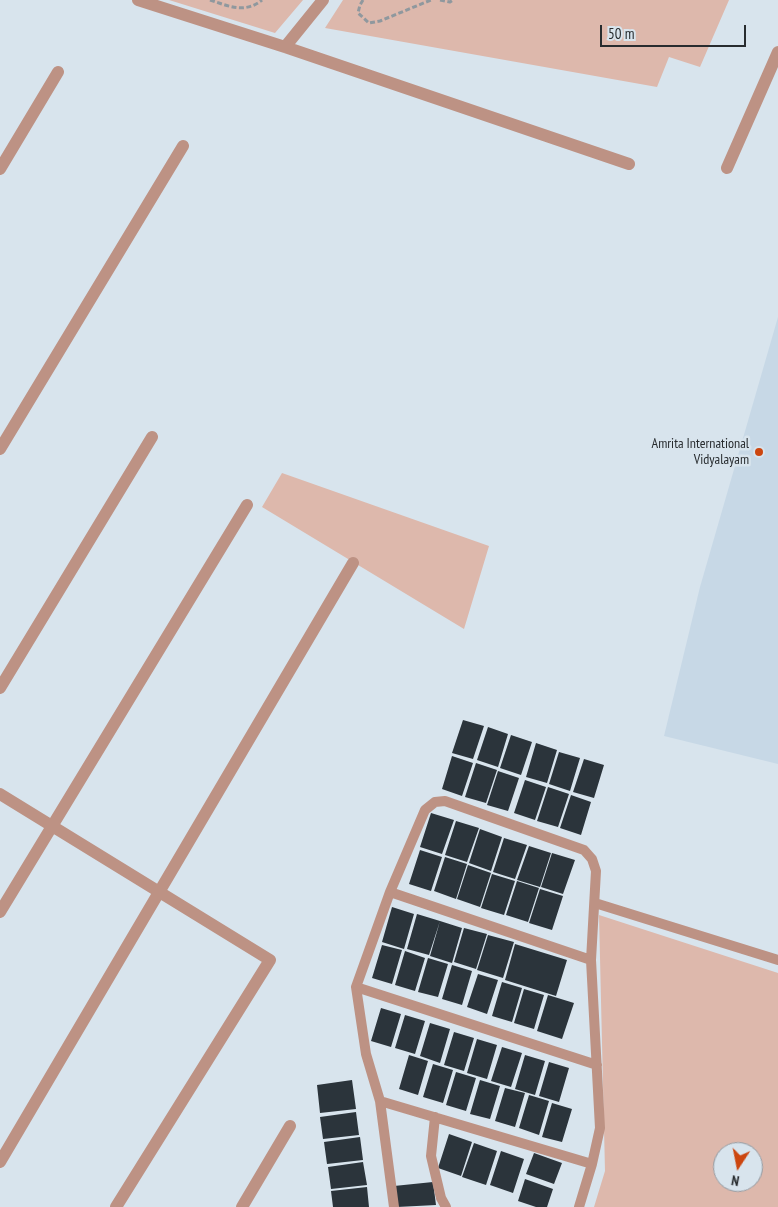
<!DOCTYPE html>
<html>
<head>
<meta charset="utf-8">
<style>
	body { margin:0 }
	#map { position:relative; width:778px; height:1207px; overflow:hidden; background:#d8e4ed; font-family:"PT Sans Narrow",sans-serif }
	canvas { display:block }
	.north { position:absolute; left:713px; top:1142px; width:50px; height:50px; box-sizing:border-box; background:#d8e4ed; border:1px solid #929aa1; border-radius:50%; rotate:191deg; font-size:14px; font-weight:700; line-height:20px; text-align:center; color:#282c2f }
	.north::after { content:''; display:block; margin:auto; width:18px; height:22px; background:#cc460f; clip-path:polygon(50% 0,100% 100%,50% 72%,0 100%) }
	.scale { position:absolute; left:600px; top:25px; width:146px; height:22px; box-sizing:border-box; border:2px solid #282c2f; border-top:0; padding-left:6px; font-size:15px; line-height:18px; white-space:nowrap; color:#282c2f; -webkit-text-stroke:4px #d8e4ed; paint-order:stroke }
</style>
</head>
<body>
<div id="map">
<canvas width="778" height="1207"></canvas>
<div class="north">N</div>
<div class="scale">50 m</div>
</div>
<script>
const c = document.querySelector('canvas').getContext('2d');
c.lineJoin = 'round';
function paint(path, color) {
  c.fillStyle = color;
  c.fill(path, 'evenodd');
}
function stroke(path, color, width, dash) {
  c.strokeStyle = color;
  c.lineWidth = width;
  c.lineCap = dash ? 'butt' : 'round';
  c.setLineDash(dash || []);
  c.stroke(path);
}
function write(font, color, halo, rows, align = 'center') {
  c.font = font + ' "PT Sans Narrow",sans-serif';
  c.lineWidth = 5;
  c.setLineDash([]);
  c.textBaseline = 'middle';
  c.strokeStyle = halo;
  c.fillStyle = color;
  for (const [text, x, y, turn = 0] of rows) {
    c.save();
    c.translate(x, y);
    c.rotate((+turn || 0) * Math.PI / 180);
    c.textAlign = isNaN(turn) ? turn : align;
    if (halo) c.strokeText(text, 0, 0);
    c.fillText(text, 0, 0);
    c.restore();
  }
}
paint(new Path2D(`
	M778 317V764L664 736 700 587Z`), '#c7d8e6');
paint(new Path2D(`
	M169 0H303L275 33Z
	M343 0H729L700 67 669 57 657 87 325 28Z
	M282 473 489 546 464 629 262 507Z
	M599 915 778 973V1207H594L605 1171ZM723 1152H753V1182H723Z`), '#ddb8ac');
paint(new Path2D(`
	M463 720 484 726 473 759 452 753Z
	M488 727 508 734 498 767 477 760Z
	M511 735 532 742 521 775 500 768Z
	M536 743 557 750 547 783 526 777Z
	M559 752 580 758 570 791 549 784Z
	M452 756 473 763 462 796 442 789Z
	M584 759 604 765 594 798 573 792Z
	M476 763 497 770 486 803 465 797Z
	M498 771 519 778 508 811 487 805Z
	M525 780 546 787 535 820 514 813Z
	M548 787 569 794 558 827 537 821Z
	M571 795 591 802 581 835 560 828Z
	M431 813 454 820 442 854 420 847Z
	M456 821 479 828 467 862 445 855Z
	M480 829 502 837 491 871 469 863Z
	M504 838 527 845 515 879 493 872Z
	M529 846 551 853 540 887 517 880Z
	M420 850 442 857 431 891 409 884Z
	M552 853 575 860 563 894 541 887Z
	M445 857 467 864 456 899 434 891Z
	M468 865 491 873 480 907 457 899Z
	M492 874 515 881 504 915 481 908Z
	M517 881 539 888 528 922 506 915Z
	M540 889 563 896 552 930 529 923Z
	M392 907 414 914 404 949 382 942Z
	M417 914 440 921 429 955 407 949Z
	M440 921 462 928 452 963 430 956Z
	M464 928 487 934 476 969 454 962Z
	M488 935 514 942 503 978 477 970Z
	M515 944 567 960 556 996 505 980Z
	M382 945 402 950 392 984 372 978Z
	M405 951 425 958 415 991 395 985Z
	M428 958 448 964 438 997 418 992Z
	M452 965 472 971 462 1005 442 999Z
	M478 974 498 980 487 1014 467 1007Z
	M502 982 522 988 512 1022 492 1016Z
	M524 989 544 995 534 1029 514 1023Z
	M548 995 574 1003 562 1039 537 1031Z
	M381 1008 401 1014 391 1047 371 1041Z
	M405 1015 425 1021 415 1054 395 1048Z
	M430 1023 450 1029 440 1063 420 1056Z
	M454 1032 474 1038 464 1071 444 1065Z
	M477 1039 497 1045 487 1079 467 1073Z
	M502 1047 522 1053 511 1087 491 1081Z
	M409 1055 428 1061 418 1095 399 1089Z
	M525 1055 545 1061 535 1095 515 1089Z
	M549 1062 569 1068 559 1102 539 1096Z
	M433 1064 453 1070 443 1103 423 1097Z
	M456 1072 476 1078 466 1111 446 1105Z
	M352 1080 356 1109 320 1113 317 1085Z
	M480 1080 500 1086 490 1119 470 1114Z
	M505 1088 525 1093 515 1127 495 1121Z
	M529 1095 549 1101 539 1135 519 1128Z
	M552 1103 572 1109 562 1142 542 1137Z
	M356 1112 359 1135 323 1139 320 1117Z
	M449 1134 472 1142 461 1176 438 1168Z
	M360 1137 363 1160 327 1164 324 1142Z
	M474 1143 497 1151 486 1185 462 1177Z
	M501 1151 524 1159 513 1193 490 1185Z
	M534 1153 562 1163 554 1184 526 1174Z
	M363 1162 367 1185 331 1189 328 1167Z
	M525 1179 553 1189 547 1207H536L518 1201Z
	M433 1182 436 1205 397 1207 394 1186Z
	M367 1187 369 1207H333L331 1191Z`), '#2b343b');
stroke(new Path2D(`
	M210 0C228 6 245 14 262 0
	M363 0 360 5 358 13 369 23 380 21 431 0
	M440 0 450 2 453 0`), '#8f989e', 3, [5, 2.5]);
stroke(new Path2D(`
	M390 892 591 960
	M595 903 778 960
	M356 987 597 1065
	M380 1101 592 1164
	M435 1117 431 1156 441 1198 446 1207
	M394 1207 380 1101 366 1054 356 987 390 892 425 810 435 802 445 801 584 850 592 859 596 871 591 960 600 1128 592 1164 579 1207`), '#bd9284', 10);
stroke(new Path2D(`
	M138 0 285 47 629 164
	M285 47 323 0
	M727 168 778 52
	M0 169 58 72
	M0 449 183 146
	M0 688 152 437
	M0 794 270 960 116 1207
	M0 912 247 505
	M0 1162 353 563
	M242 1207 290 1126`), '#bd9284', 12);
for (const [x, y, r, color] of [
	[759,452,5,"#cc460f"]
]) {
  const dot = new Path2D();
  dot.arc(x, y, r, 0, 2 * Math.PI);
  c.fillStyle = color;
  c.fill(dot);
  stroke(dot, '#d8e4ed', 2);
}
write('14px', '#282c2f', '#d8e4ed', [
	["Amrita International",749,444],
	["Vidyalayam",749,460]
], 'right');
</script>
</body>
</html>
